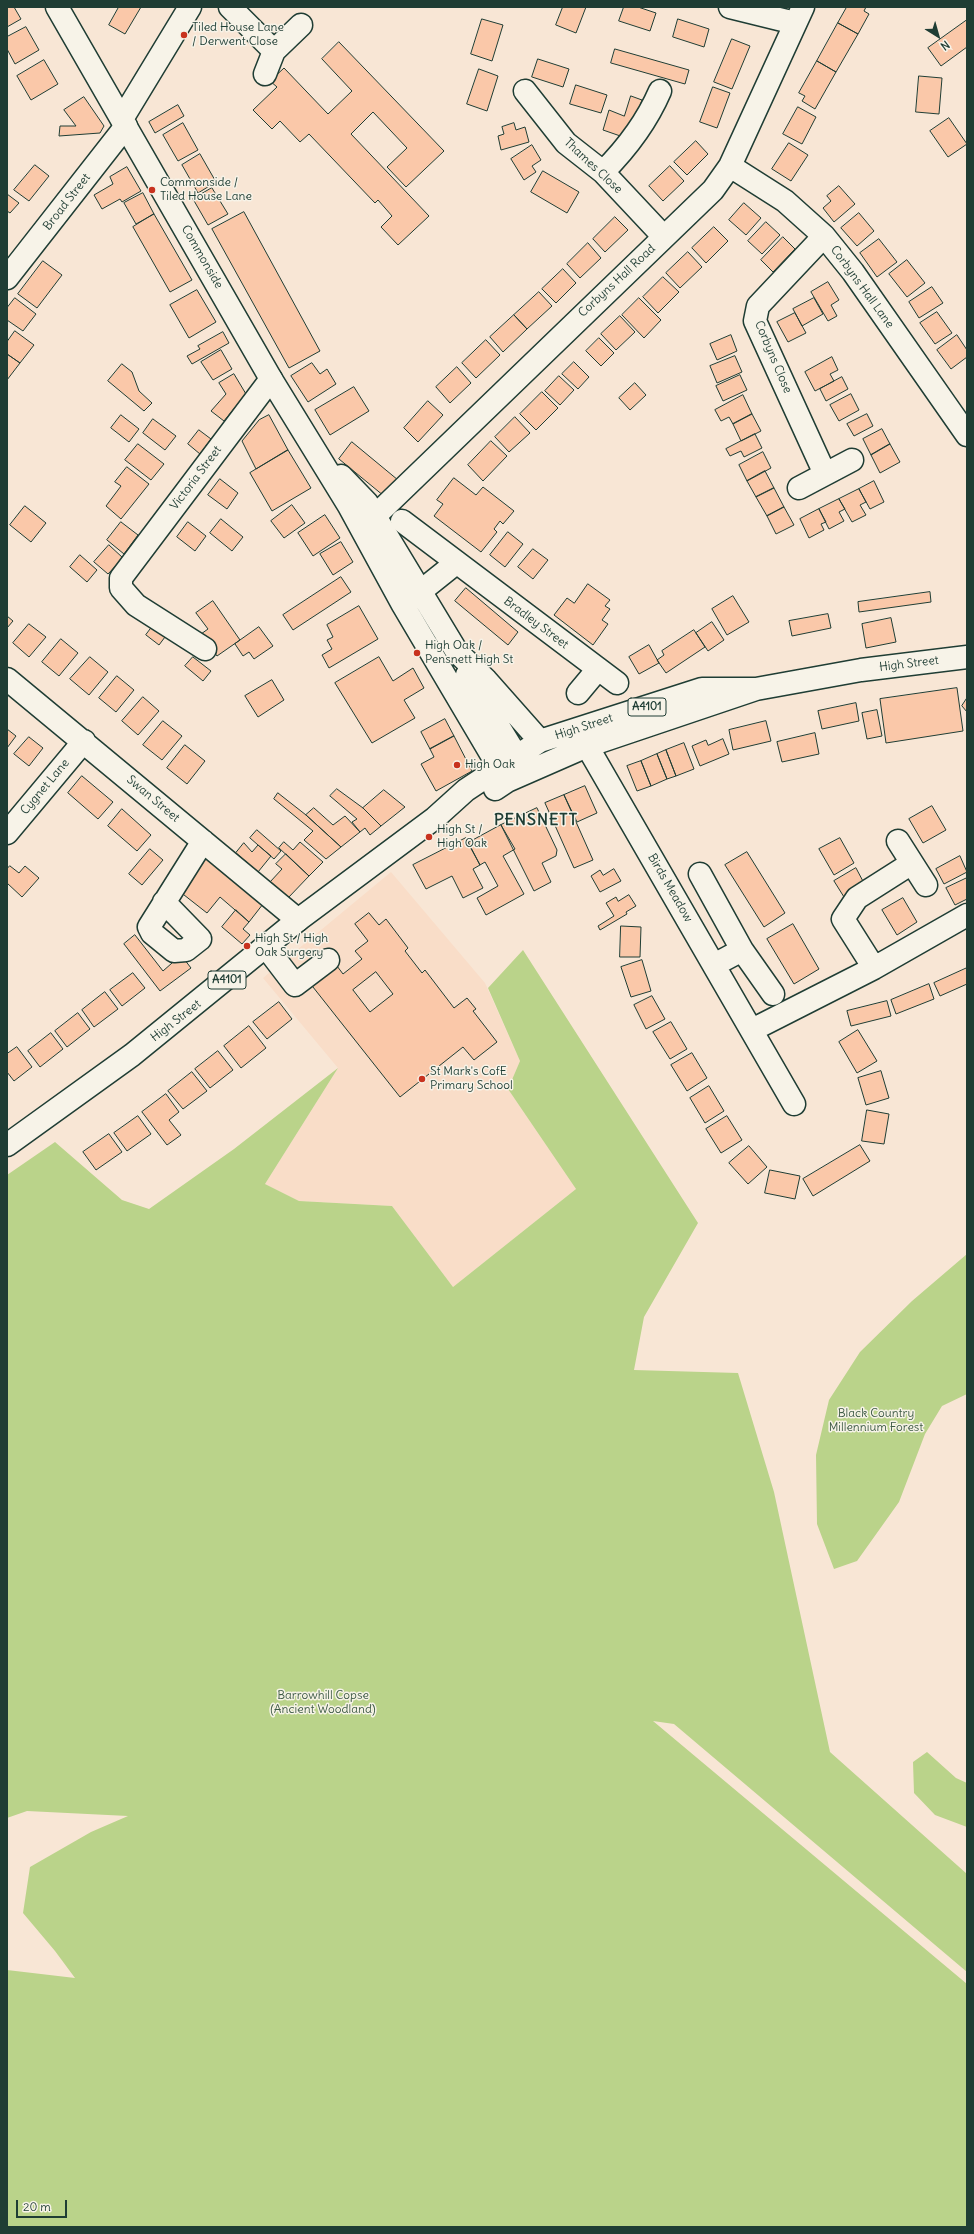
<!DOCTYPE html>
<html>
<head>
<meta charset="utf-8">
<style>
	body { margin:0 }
	#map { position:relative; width:974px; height:2234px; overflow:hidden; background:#f8e6d5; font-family:Delius,sans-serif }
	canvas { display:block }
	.frame { position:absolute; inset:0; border:8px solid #1f3d34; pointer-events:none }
	.north { position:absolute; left:918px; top:16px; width:40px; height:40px; -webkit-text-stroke:3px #f7f3e8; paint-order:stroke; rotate:143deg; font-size:11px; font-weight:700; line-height:16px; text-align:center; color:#1f3d34 }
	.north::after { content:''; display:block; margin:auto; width:14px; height:18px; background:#1f3d34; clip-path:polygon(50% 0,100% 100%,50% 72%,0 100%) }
	.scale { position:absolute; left:16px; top:2200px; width:51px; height:18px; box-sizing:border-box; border:2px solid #1f3d34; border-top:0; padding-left:5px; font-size:12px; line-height:14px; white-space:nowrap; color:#1f3d34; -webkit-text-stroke:3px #f7f3e8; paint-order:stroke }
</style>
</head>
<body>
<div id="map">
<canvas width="974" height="2234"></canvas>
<div class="frame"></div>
<div class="north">N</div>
<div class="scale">20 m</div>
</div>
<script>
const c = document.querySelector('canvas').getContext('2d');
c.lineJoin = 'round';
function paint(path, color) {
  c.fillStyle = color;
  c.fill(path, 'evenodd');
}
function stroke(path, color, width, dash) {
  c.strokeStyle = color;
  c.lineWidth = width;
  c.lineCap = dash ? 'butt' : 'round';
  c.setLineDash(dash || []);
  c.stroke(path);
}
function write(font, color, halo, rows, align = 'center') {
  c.font = font + ' Delius,sans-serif';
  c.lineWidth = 3;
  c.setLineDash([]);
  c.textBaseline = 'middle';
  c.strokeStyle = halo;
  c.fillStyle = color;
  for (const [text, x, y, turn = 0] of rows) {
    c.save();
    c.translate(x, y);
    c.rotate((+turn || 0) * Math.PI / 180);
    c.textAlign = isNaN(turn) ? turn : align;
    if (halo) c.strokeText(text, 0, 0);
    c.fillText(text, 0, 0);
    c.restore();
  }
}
paint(new Path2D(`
	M391 872 485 983 520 1061 508 1089 576 1189 453 1287 392 1206 299 1201 265 1184 338 1068 263 978Z`), '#f9ddc8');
paint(new Path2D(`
	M523 950 698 1223 644 1317 634 1370 738 1373 774 1492 830 1752 967 1874V1972L674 1724 653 1721 967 1984V2227H7V1970L75 1978 55 1951 23 1913 30 1867 91 1832 128 1816 27 1811 7 1818V1175L55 1142 122 1200 149 1209 234 1149 338 1068 265 1184 299 1201 392 1206 453 1287 576 1189 508 1089 520 1061 488 988Z
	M967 1254V1394L942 1406 925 1434 899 1502 857 1561 834 1569 817 1524 816 1455 829 1400 860 1352 912 1301Z
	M927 1752 956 1778 967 1783V1827L935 1815 914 1793 913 1762Z`), '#bad38a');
const building = new Path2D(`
	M7 7H14L21 19 7 27Z
	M119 7H141L125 34 109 25Z
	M563 7H586L576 33 556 25Z
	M624 7H638L656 13 650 31 619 21Z
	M847 7H866L864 11 869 14 858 34 838 23Z
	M482 19 503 25 492 61 471 54Z
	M678 19 709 29 704 47 673 37Z
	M967 20V47L941 66 928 48Z
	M838 23 858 34 836 72 817 61Z
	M26 27 39 50 15 64 7 49V37Z
	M732 39 750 46 732 89 714 82Z
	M339 42 444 151 406 187 387 167 407 148 373 112 351 134 429 216 398 245 381 227 392 216 378 200 375 203 309 134 300 142 280 121 272 129 253 110 277 87 270 81 284 68 328 114 352 91 322 59Z
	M615 49 689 70 685 84 611 63Z
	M538 59 569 69 563 87 532 77Z
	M44 60 58 84 31 100 17 76Z
	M817 61 836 72 815 109 802 101 805 96 799 93Z
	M479 69 498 76 487 111 467 104Z
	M919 76 942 78 939 114 916 112Z
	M576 85 607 95 601 113 570 104Z
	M713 87 730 93 717 128 700 122Z
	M631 96 642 100 629 139 603 130 609 110 624 116Z
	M84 97 104 126 100 133 59 136 60 126H76L64 110Z
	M178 105 184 116 155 133 149 122Z
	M798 107 816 117 802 144 783 134Z
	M949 118 967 144 948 157 930 131Z
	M183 123 198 150 178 161 163 135Z
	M514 123 516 130 525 127 529 142 501 150 498 136 504 134 502 127Z
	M696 141 708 154 687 175 674 162Z
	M789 143 808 155 791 181 772 169Z
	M532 145 541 160 532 166 536 172 524 180 511 159Z
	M200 154 216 182 198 193 182 165Z
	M35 165 49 176 29 201 14 190Z
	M670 166 684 181 663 201 649 186Z
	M127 167 141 191 122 202 120 199 102 209 94 195 113 184 110 177Z
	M543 171 579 192 567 213 531 192Z
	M839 186 855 204 834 222 823 208 831 201 827 196Z
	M212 188 228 214 208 225 193 199Z
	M143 193 154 214 136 224 124 203Z
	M7 194 19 203 10 213 7 211Z
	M744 203 761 218 746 235 729 220Z
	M244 212 320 351 289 368 212 229Z
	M859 213 874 231 857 246 841 228Z
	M154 214 192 280 170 292 133 227Z
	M615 217 628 230 605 252 593 239Z
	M766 222 780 235 762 254 748 241Z
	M714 227 728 241 706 263 692 248Z
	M783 237 795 249 773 272 761 260Z
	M879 239 897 262 877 277 860 253Z
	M588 243 601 258 580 278 567 264Z
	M688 252 702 267 680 288 666 273Z
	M907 260 925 283 907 297 889 274Z
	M43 261 62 275 37 308 18 294Z
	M563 269 576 283 556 303 542 289Z
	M663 277 679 292 658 313 643 297Z
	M828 282 839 300 831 305 837 316 828 321 811 292Z
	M932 287 943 303 919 318 909 302Z
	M197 290 216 322 189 338 170 305Z
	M539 292 552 306 527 329 514 315Z
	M15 298 36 314 23 331 7 320V308Z
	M639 298 661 320 644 338 622 315Z
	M814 298 823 314 802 326 793 309Z
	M937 312 952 333 935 344 920 323Z
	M795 313 806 333 788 342 777 322Z
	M514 315 527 329 503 352 490 337Z
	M620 316 635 332 616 350 601 334Z
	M15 331 34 345 20 363 7 354V342Z
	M223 332 229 343 192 364 187 356 200 349 198 346Z
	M731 335 737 351 717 360 710 344Z
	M957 335 967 350V357L951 369 937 350Z
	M599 338 614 353 601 366 586 351Z
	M486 340 500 355 476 378 462 363Z
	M221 350 232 369 213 380 201 362Z
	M7 354 20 363 7 380Z
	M735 356 742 372 717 383 710 366Z
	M832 357 838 370 830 374 834 381 815 391 805 372Z
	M574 362 589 377 578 389 562 374Z
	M312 363 320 374 327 369 336 384 308 402 291 376Z
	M122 364 132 372 139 391 152 403 144 411 108 381Z
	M457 367 471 383 450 403 436 387Z
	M234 374 246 394 224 421 211 411 226 394 219 383Z
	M740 375 747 390 723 401 716 386Z
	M559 376 574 390 560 405 545 391Z
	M842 377 848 389 826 401 820 389Z
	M635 383 646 395 630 410 619 398Z
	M354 387 369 411 330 435 315 410Z
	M542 392 558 408 536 430 520 414Z
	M851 394 859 410 839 421 830 405Z
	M743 395 752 414 733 424 729 417 721 421 715 410Z
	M428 401 443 415 418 442 404 428Z
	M752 414 761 431 741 441 733 424Z
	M867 414 873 426 854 436 847 424Z
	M121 415 139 429 129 442 111 428Z
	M269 415 288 450 256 469 242 441 259 420Z
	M515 417 530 433 509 452 495 437Z
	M153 419 176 436 165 450 143 433Z
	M882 429 890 444 871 455 863 439Z
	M199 430 211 439 200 454 188 444Z
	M755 434 762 448 744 457 741 451 730 456 726 449Z
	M491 441 507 456 483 481 468 465Z
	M352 442 398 480 384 496 339 459Z
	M138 444 164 464 151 480 125 460Z
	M890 444 900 462 880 473 871 455Z
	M288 450 311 488 272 511 250 473Z
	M763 452 771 468 747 481 739 465Z
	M127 467 149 484 121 519 106 506 121 486 115 482Z
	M765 471 774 488 756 497 747 481Z
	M454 478 476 495 483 487 514 511 503 524 500 521 494 529 497 532 481 552 434 516 443 504 437 500Z
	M220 479 238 493 227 509 208 495Z
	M874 481 884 502 870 509 859 489Z
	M774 488 784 507 767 516 756 497Z
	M859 489 866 502 860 505 866 515 852 522 839 499Z
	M839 499 845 509 839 512 844 521 829 529 819 509Z
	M292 505 305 523 284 538 271 521Z
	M25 506 46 523 31 542 10 525Z
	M784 507 794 525 776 534 767 516Z
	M819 509 826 522 821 524 824 530 809 538 800 519Z
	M325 515 340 538 313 556 298 533Z
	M221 519 243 537 232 551 210 533Z
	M121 522 138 535 124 554 107 540Z
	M188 522 206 536 195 551 177 537Z
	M508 532 523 544 505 567 490 555Z
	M341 542 353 562 333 575 320 554Z
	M109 545 123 558 108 574 94 562Z
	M533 549 548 560 533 579 518 567Z
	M80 555 97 570 87 582 70 567Z
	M341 577 351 592 293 630 283 615Z
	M588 584 610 600 605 606 610 609 602 620 608 624 593 645 554 615 567 598 574 603Z
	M466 588 518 632 508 645 455 601Z
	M930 592 931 602 859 612 858 602Z
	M733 596 749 622 727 635 712 609Z
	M213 601 240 640 217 656 201 634 208 629 196 613Z
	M359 606 378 639 329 668 322 655 332 649 327 640 333 637 327 625Z
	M828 614 831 628 792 636 789 621Z
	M7 616 13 621 7 628Z
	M891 618 896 642 866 648 862 624Z
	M712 622 724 640 708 651 696 633Z
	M155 623 168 633 159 645 146 635Z
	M29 624 46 637 29 657 13 643Z
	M259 627 273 646 254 659 249 652 243 656 235 644Z
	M694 630 705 647 666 673 657 660 664 655 662 651Z
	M61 639 78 653 59 676 42 662Z
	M649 645 659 663 639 674 629 657Z
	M90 657 108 672 89 695 70 679Z
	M193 657 211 671 203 681 185 666Z
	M379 657 393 681 413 668 424 688 404 700 415 718 372 743 335 683Z
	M117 676 134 690 116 712 99 698Z
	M272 680 284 700 258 717 245 696Z
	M957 688 963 731 886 743 880 699Z
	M143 697 159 711 138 735 122 721Z
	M967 698V712L962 706Z
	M856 703 859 721 822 729 818 711Z
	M877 710 882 736 867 739 862 713Z
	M445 719 454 736 430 749 421 732Z
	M163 721 182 736 162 760 143 745Z
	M766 721 771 741 733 750 729 730Z
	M7 729 16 736 7 748Z
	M815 733 819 754 782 762 777 742Z
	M454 736 472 771 436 791 421 764 434 757 430 749Z
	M29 737 43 748 29 766 14 754Z
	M723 739 729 754 700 766 692 746 706 740 708 745Z
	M684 743 694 769 676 776 666 750Z
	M185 745 205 761 187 784 167 768Z
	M666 750 676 776 667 779 657 754Z
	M657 754 667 779 651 786 641 761Z
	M641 761 651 786 637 791 627 766Z
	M82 776 113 802 98 819 68 793Z
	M585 786 597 813 577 822 564 795Z
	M337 789 363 808 381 826 370 835 365 828 360 832 352 822 357 819 330 796Z
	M384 790 405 807 381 826 363 808Z
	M278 793 306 815 341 847 326 859 304 840 313 831 274 799Z
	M564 795 593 860 574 868 545 803Z
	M932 806 946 830 923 843 909 819Z
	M314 808 333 825 345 816 360 832 341 847 306 815Z
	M537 808 557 850 556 856 542 863 551 882 534 891 501 825Z
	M122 809 151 835 137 851 108 826Z
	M501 825 515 849 503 856 524 894 486 915 477 898 498 886 485 862 480 865 468 843Z
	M257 830 281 851 274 859 250 838Z
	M466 838 480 865 473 869 483 888 463 898 452 876 426 889 413 865Z
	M840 838 854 863 834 875 819 849Z
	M284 842 293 850 300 842 323 862 309 876 279 848Z
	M244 843 252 852 258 845 271 856 258 872 236 853Z
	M150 849 163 860 142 885 129 874Z
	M747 852 785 913 764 927 725 865Z
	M204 854 263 904 249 922 220 897 207 913 179 891Z
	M286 854 309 876 288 898 270 882 282 869 276 864Z
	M960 856 967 872 944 884 936 869Z
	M10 866 19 873 25 866 39 878 22 897 7 883V869Z
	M856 868 865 885 844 897 834 881Z
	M614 869 621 881 600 892 591 876 600 870 603 875Z
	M967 878V899L955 905 946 888Z
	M629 895 636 906 626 912 627 914 600 930 598 926 614 916 606 903 616 897 618 901Z
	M903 898 917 922 897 935 882 910Z
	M236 910 249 922 243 929 250 935 242 944 222 927Z
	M369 913 379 925 386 919 408 948 405 951 422 973 425 970 454 1008 467 998 476 1009 473 1011 497 1042 474 1060 463 1047 400 1097 309 982 334 962 343 974 362 959 355 951 368 941 355 924ZM376 972 393 994 370 1012 353 990Z
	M793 924 819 969 794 984 767 939Z
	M621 926 641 927 640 957H620Z
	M135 935 163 971 181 955 191 968 160 991 124 944Z
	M642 960 651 991 631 997 621 967Z
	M967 968V984L940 996 934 983Z
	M133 973 145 988 122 1006 110 990Z
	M929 984 934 999 896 1014 891 1000Z
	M105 992 118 1009 94 1027 82 1010Z
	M652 996 665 1019 646 1029 634 1005Z
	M887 1001 891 1016 851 1026 847 1011Z
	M279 1002 292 1019 267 1039 253 1022Z
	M78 1013 90 1029 67 1047 55 1031Z
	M671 1022 687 1049 670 1059 653 1032Z
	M249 1026 266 1048 241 1068 224 1046Z
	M858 1030 877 1061 857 1073 839 1042Z
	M51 1033 63 1049 40 1067 28 1051Z
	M17 1047 32 1067 14 1081 7 1072V1054Z
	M218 1051 233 1070 210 1088 195 1069Z
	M692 1053 707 1078 687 1091 671 1065Z
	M881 1071 889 1098 866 1105 858 1078Z
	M192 1072 207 1091 183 1109 168 1091Z
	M709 1086 724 1111 705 1123 690 1098Z
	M166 1094 179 1112 169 1120 181 1135 167 1145 142 1112Z
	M867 1110 889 1114 884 1144 862 1141Z
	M138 1116 151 1134 127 1151 114 1133Z
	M727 1116 742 1140 721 1153 706 1129Z
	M109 1134 122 1152 96 1170 83 1152Z
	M860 1145 870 1161 813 1196 803 1179Z
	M749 1146 767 1167 748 1184 729 1163Z
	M770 1170 800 1176 795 1199 765 1193Z`);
paint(building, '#fac8a9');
stroke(building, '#1f3d34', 1);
const minor = new Path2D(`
	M230 7 274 51
	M730 7 795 23
	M265 74 274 51 301 25
	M525 91 566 143 603 172 664 237
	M122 119 190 7
	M730 166 785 201 824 236 853 272 967 435
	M603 172C626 149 647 121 660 91
	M824 236 758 306 755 321 825 474
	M7 278 126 126
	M799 488 852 460
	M375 516 713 190 730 166 803 7
	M402 521 617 683
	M421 591 456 563
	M205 649 136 605 121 588V578L271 379
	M7 679 298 920
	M578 693 598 669
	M587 746 794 1104
	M7 833 84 741
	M898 841 926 885
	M700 874 742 950 714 965
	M164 902 200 939 186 950 174 951 152 933 149 927 203 841
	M266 947 295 985 328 960
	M742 950 773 994
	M874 968 843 919 857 898 912 863
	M752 1030 874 968 967 915`);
const major = new Path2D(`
	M57 7 271 379 349 506 403 605 507 781
	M341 476 367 503 457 652 486 680 540 741
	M467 675 516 755V770
	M495 789 507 781 587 746 756 689 861 670 967 657
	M7 1145 132 1055 298 920 435 818 466 790 540 741 702 689H756`);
stroke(minor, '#1f3d34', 25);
stroke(major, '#1f3d34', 25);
stroke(minor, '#f7f3e8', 22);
stroke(major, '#f7f3e8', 22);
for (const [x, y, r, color] of [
	[184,35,4,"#c8321e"],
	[152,190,4,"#c8321e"],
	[417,653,4,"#c8321e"],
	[457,765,4,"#c8321e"],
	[429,837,4,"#c8321e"],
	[247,946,4,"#c8321e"],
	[422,1079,4,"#c8321e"]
]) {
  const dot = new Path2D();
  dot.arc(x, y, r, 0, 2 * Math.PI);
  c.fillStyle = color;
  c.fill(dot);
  stroke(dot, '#f7f3e8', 1.5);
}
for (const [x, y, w] of [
	[647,707,38],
	[227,980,38]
]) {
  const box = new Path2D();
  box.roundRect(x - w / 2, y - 9, w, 18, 3);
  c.fillStyle = '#f7f3e8';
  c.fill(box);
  stroke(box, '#1f3d34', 1);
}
write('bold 11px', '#1f3d34', null, [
	["A4101",647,707],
	["A4101",227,980]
]);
write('12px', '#1f3d34', '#f7f3e8', [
	["Tiled House Lane",192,28],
	["/ Derwent Close",192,42],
	["Commonside /",160,183],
	["Tiled House Lane",160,197],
	["High Oak /",425,646],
	["Pensnett High St",425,660],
	["High Oak",465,765],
	["High St /",437,830],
	["High Oak",437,844],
	["High St / High",255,939],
	["Oak Surgery",255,953],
	["St Mark's CofE",430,1072],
	["Primary School",430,1086]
], 'left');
write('12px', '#1f3d34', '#f7f3e8', [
	["Thames Close",593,166,43],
	["Broad Street",67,202,-52],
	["Commonside",202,257,60],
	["Corbyns Hall Road",617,281,-43],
	["Corbyns Hall Lane",862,287,54],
	["Corbyns Close",773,357,67],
	["Victoria Street",196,478,-53],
	["Bradley Street",536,623,37],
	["High Street",909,664,-7],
	["High Street",584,727,-18],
	["Cygnet Lane",45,787,-50],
	["Swan Street",153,799,40],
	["Birds Meadow",670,888,60],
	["High Street",176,1021,-38]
]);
write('12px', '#3e5b45', '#f7f3e8', [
	["Black Country",876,1414],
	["Millennium Forest",876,1428],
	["Barrowhill Copse",323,1696],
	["(Ancient Woodland)",323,1710]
]);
c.letterSpacing = '1px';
write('bold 16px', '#1f3d34', '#f7f3e8', [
	["PENSNETT",536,820]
]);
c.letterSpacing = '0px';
</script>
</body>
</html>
